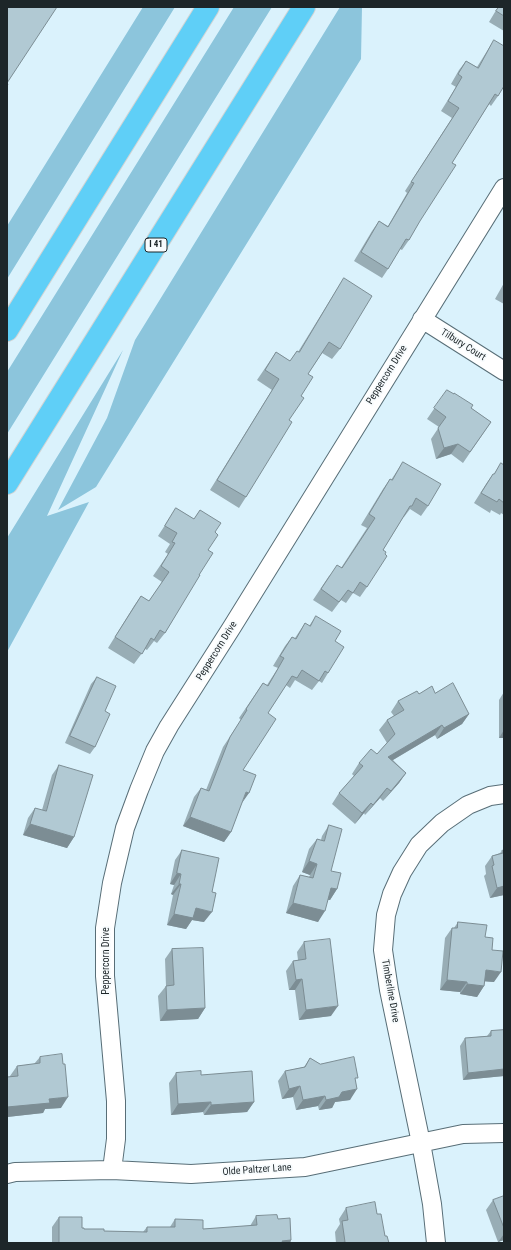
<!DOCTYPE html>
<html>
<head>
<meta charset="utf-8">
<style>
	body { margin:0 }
	#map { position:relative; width:511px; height:1250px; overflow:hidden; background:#daf2fc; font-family:"Roboto Condensed",sans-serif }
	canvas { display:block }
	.frame { position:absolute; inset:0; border:8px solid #1d2629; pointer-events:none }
</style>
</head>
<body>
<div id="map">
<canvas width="511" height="1250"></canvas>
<div class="frame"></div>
</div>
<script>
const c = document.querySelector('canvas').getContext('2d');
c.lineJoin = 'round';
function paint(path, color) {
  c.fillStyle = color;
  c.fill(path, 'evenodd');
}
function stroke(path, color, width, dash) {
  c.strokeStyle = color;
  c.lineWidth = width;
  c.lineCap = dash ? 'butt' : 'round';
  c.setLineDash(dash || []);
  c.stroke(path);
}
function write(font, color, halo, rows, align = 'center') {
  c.font = font + ' "Roboto Condensed",sans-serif';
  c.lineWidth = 3.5;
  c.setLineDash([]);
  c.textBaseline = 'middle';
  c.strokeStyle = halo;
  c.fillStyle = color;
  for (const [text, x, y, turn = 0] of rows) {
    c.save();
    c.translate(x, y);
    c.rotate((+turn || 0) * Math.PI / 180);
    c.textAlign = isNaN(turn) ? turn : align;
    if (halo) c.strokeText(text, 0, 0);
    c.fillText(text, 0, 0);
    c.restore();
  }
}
paint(new Path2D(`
	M143 7H175L7 279V226Z
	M234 7H272L7 434V372Z
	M340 7H362L361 59 96 487 58 510 107 418 135 340Z
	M123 350 47 516 89 502 7 652V538Z`), '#8cc5dc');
const street = new Path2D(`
	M422 319 504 371
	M112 1170 116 1139V1101L105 976V928L112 883 125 828 139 790 155 751 169 726 232 627 504 188
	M7 1174 15 1172 112 1170 191 1174 305 1167 463 1134 504 1133
	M436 1243 432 1204 421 1143 389 990 383 950 386 915 392 894 402 872 419 845 442 823 468 805 490 796 504 794`);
const highway = new Path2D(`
	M7 330 208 7
	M7 483 304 7`);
stroke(street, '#586e77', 20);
stroke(highway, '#d2d4d4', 24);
stroke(street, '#fff', 18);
stroke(highway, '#5fcff7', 22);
paint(new Path2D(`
	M498 7H504V31L489 22Z
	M494 40 498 96 491 106 489 104 452 163 409 240 402 250 400 249 388 269 382 278 354 261 372 231 379 221 388 226 407 193 405 191 452 118 441 111 456 87 451 84 459 70 466 61 477 67Z
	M344 278 340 349 332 359 322 353 308 374 301 396 289 420 246 497 239 508 210 490 272 390 257 380 276 352 290 361 297 351 298 352 337 289Z
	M504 283V304L495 299Z
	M447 390 471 408 491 422 463 463 451 454 436 459 431 439 439 427 427 419Z
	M403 462 428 506 421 516 410 509 404 517V516L383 550 367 587 360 597 353 593 346 603 341 600 332 612 313 600 329 576 341 568 367 528 361 525 383 489 390 479 391 480Z
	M501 463 504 465V515L501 513 500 515 491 510 490 513 474 503 486 484 493 474H494Z
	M176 508 194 519 200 510 215 532 199 575 165 633 157 643 154 641 147 650 145 649 134 664 108 648 134 606 141 596 149 601 162 582 153 576 168 554 165 552 170 544 158 536Z
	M316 616 335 641 328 673 322 683 319 681 312 690 295 680 290 688 286 685 268 713 243 770 242 802 231 832 224 842 183 826 194 797 201 788 206 790 223 747 241 720 239 718 263 683 267 685 278 668 273 666 285 646 292 637 295 638 305 623 309 626Z
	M97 677 105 711 95 747 90 754 65 743 91 684Z
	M504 692V738H499V700Z
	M435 693 469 714 462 724 437 739 435 735 393 760 406 773 399 783 383 801 380 798 365 815 364 813 355 824 332 804 339 793 354 776 352 774 359 763 377 754 387 743 379 730 387 720 394 716 391 712 398 701 419 694Z
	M59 765 74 837 67 848 23 835 28 818 35 808 42 810 52 775Z
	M329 825 331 871 337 889 330 900H328L318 922 286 913 293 886 300 875 309 877 310 875 302 872 309 849 317 839 321 840 322 836Z
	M182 850 204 922 192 920 186 929 167 925 173 895 171 894 174 885 170 884 175 860Z
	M502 851 504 895 490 898 484 876 486 874 485 866 492 856 500 853Z
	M458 922 485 937 492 950 494 982 485 981 484 986 477 997 460 994V992L440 990 445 938 452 928H454Z
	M304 942 331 1016 299 1020 295 990H289L286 971 293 961 298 960 297 952Z
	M172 949 205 1008 198 1019 160 1021 158 996 166 986 165 959Z
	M504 1030V1076L463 1080 460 1046 465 1038 487 1036 491 1031Z
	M40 1057 61 1108 45 1109 43 1113 7 1117V1077H10V1076L17 1066 34 1064Z
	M310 1058 320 1064 356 1081 350 1100 335 1102 332 1108 319 1110 318 1106 296 1110 293 1097 282 1099 278 1081 285 1071 304 1067Z
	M176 1073 201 1075 254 1102 247 1112 204 1115 203 1112 171 1115 169 1083Z
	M504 1196V1240L498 1242 486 1210 493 1200Z
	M346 1208 377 1214 385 1236 389 1243H336L335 1232 340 1224 339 1219Z
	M256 1216 278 1219 291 1240 290 1243H52V1227L59 1217 84 1229 104 1231 143 1232 147 1227H170L175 1219 203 1229 250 1226Z`), '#98adb5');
paint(new Path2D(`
	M458 444 451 454 436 459 444 448Z
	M469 714 462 724 437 739 444 728Z
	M442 725 435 735 381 767 388 757Z
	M504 730V738H499Z
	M406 773 399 783 383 801 391 791Z
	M387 788 380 798 365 815 373 805Z
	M246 792 249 793 242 803Z
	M371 803 364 813 355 824 362 813Z
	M190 817 231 832 224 842 183 826Z
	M30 824 74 837 67 848 23 835Z
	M309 861 317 864 310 875 302 872Z
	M177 873 181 874 174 885 170 884Z
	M179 884H181L173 895 171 894Z
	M504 886V895L490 898 497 888Z
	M331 888 337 889 330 900 324 899Z
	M293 903 325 911 318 922 286 913Z
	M196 908 212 912 204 922 192 920 186 929 167 925 174 914Z
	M486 970 501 972 494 982 479 981Z
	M302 979 295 990H289L296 980Z
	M447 980 467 982 460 992 440 990Z
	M467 984 484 986 477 997 460 994Z
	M338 1006 331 1016 299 1020 306 1010Z
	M205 1008 198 1019 160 1021 167 1010Z
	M504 1069V1076L463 1080 468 1073Z
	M300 1086 293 1097 282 1099 289 1089Z
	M357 1089 350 1100 335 1102 332 1108 319 1110 326 1100 342 1092Z
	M325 1096 318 1106 296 1110 303 1100Z
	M68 1097 61 1108 45 1109 43 1113 7 1117V1107L49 1099Z
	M211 1102 203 1112 171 1115 178 1104Z
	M254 1102 247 1112 204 1115 211 1105Z
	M504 1234V1240L498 1242Z
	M291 1240 290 1243H281L282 1241Z`), '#7c8d94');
const building = new Path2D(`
	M7 7H57L7 83 8 84 7 86Z
	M499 7H504V16L496 11Z
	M494 40 504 46V80L503 81 504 82V86L498 96 495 94 452 163 456 165 420 221 409 240 406 239 388 269 361 252 379 221 388 227 414 183 411 182 459 108 448 101 462 77 458 74 466 61 478 68Z
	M344 278 372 296 340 349 329 342 308 374 313 377 301 396 304 398 289 420 292 422 246 497 217 480 279 379 265 370 276 352 290 361 297 351 299 352Z
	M447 390 454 394V393L473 405 471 408 491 422 470 452 458 444 444 448 438 428 446 417 434 408Z
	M403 462 441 484 428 506 416 498 412 506H410L383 550 386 552 385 554 387 556 367 587 360 582 353 593 348 590 339 602 321 589 337 565 342 568 375 518 369 514 390 479 392 480Z
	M501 463 504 465V503L499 499 497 502 481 493 493 474H494Z
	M176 508 194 519 200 510 221 523 215 532 218 535 208 550 213 553 199 575H200L165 633 160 630 154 640 151 638 142 654 115 637 141 596 149 601 169 572 161 566 175 543 172 542 177 533 165 526Z
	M316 616 341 631 335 641 344 647 328 673 325 671 319 681 302 670 297 678 292 676 268 713 276 719 243 770 256 775 249 793 246 792 231 832 190 817 201 788 209 791 230 737 247 710 246 709 263 683 268 686 284 658 280 656 292 637 296 639 305 623 310 626Z
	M97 677 116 686 105 711 110 714 95 747 70 736Z
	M453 683 469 714 444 728 442 725 388 757 406 773 391 791 387 788 373 805 371 803 362 813 339 793 363 766 359 763 371 749 377 754 395 734 387 720 404 710 398 701 417 691 419 694 432 686 435 693Z
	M59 765 93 775 74 837 30 824 35 808 46 811Z
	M329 825 342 829 331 871 341 873 337 889 331 888 325 911 293 903 300 875 313 878 317 864 309 861 317 839 324 841Z
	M182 850 219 858 212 892 216 893 212 912 196 908 193 918 174 914 181 884H179L181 874 177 873Z
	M504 850V886L497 888 492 866 494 865 492 856 503 853 502 851Z
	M458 922 487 925 485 937 493 938 492 950 503 951 501 972 486 970 484 986 467 984V982L447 980 452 928H457Z
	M330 939 338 1006 306 1010 302 979 296 980 293 961 306 959 304 942Z
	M203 948 205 1008 167 1010 166 986 174 985 172 949Z
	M504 1030V1069L468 1073 465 1038 491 1036V1031Z
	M62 1054 63 1064H65L68 1097 49 1099 50 1103 7 1107V1077L18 1076 17 1066 40 1063V1057Z
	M354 1057 358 1078H355L357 1089 342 1092 339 1097 326 1100 325 1096 303 1100 300 1086 289 1089 285 1071 305 1067 310 1058 320 1064Z
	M201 1071V1075L252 1071 254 1102 211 1105V1102L178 1104 176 1073Z
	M504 1196V1228L493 1200Z
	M375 1202 377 1214H381L385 1236H387L389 1243H341L345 1242 342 1221 348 1220 346 1208Z
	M277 1215 278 1219 290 1218 291 1240 282 1241 283 1243H59V1217H82V1228H84V1229H104V1231L147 1232V1227H175V1219L203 1220V1229L257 1225 256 1216Z`);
paint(building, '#b1c9d3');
stroke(building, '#7c8d94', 1);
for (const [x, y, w] of [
	[156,245,22]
]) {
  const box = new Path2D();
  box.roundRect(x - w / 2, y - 7, w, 14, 3);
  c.fillStyle = '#f7fbfd';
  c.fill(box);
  stroke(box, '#1d2629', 1);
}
write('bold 9px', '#1d2629', null, [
	["I 41",156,245]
]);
write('10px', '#1d2629', '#f7fbfd', [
	["Tilbury Court",463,345,32],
	["Peppercorn Drive",387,375,-58],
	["Peppercorn Drive",217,651,-58],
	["Peppercorn Drive",106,961,-90],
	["Timberline Drive",390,991,80],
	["Olde Paltzer Lane",257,1170,-4]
]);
</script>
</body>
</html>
